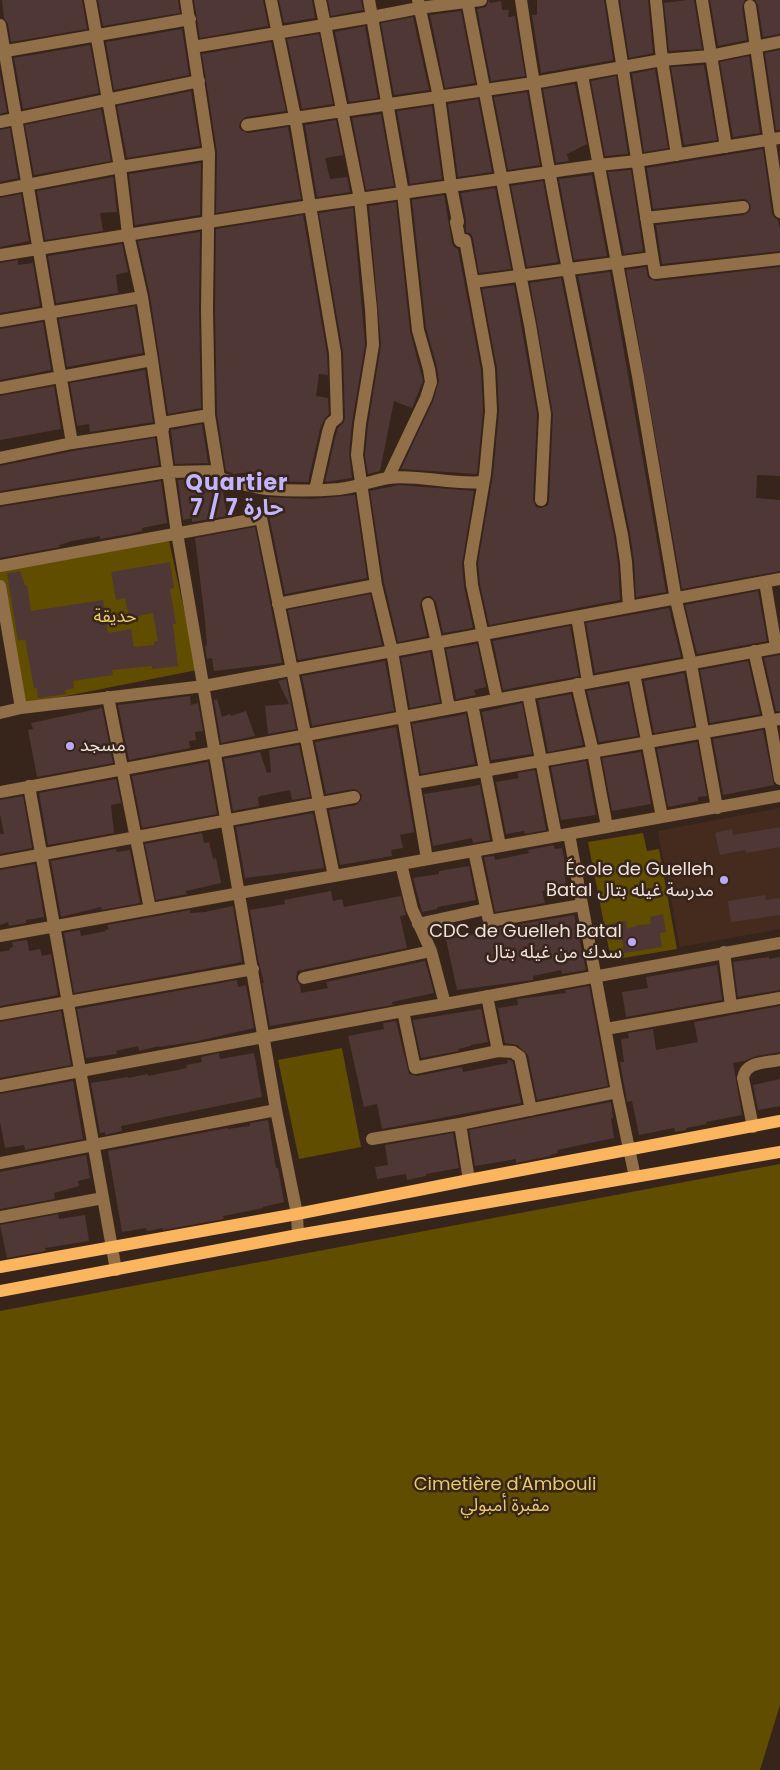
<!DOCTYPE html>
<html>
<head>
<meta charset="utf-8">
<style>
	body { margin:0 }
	canvas { display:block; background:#37241a }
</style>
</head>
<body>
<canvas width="780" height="1770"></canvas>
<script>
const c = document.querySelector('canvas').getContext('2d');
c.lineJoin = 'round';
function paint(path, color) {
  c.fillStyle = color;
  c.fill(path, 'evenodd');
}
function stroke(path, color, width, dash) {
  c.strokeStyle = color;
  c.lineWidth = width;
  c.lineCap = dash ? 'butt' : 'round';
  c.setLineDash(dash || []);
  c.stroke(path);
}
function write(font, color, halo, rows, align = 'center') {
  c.font = font + ' Poppins,"Noto Sans Arabic",sans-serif';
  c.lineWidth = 5;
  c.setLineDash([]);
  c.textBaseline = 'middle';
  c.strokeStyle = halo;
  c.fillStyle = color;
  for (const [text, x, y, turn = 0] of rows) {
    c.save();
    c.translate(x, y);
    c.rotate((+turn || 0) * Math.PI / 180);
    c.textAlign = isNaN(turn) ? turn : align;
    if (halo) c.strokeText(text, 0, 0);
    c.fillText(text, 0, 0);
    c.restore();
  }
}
paint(new Path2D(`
	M780 808V929L680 947 658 831Z`), '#452b1e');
paint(new Path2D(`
	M168 536 197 670 21 705 0 587V570Z
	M643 833 647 851 659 849 677 949 611 960 588 842Z
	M342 1048 361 1147 299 1159 278 1060Z
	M780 1164V1705L760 1770H0V1311Z`), '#604d00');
paint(new Path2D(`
	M2 0H82L87 29 11 42 8 24 4 18Z
	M98 0H178L180 13 103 26Z
	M194 0H263L268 26 200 38Z
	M279 0H312L315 18 284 23Z
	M328 0H361L363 10 331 16Z
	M489 0 490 3 501 1 502 10H509L508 17 515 16 525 76 491 81 477 9 486 7Z
	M537 0H604L613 60 541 73 532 15H537Z
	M620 0H648L653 53 629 58Z
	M687 0H694L702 49 669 51 664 3Z
	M710 0H745L742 7 747 40 718 46Z
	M755 0H780V34L763 37 758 5Z
	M461 11 475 83 445 88 430 15Z
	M413 17 429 90 394 95 381 23Z
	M365 26 378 98 349 102 335 32Z
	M182 29 189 75 114 90 106 42Z
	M319 34 333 104 302 109 287 39Z
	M271 42 286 111 245 117 240 122 239 127 241 130 248 133 288 127 301 199 216 213 217 152 202 54Z
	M90 45 99 93 23 109 14 58Z
	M780 50V130H776L765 53Z
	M749 56 760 133 733 137 720 62Z
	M704 65 717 140 684 145 671 67Z
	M655 69 668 148 644 152 632 74Z
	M0 73 7 112 0 114Z
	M616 76 628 154 605 156 591 81Z
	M575 84 587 144 567 154 569 161 556 163 543 89Z
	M191 91 200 146 127 158 117 106Z
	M527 92 540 165 508 170 494 97Z
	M478 99 492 172 458 177 448 104Z
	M432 106 442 179 410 184 397 111Z
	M101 109 111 161 34 175 25 125Z
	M381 114 394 186 366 190 352 118Z
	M336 120 343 155 325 158 330 179 347 177 350 192 317 197 305 125Z
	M10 128 18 178 0 182V130Z
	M763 149 772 213 774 217 778 220 780 229V251L662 264 656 225 744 215 750 211 751 206 747 200 742 199 653 209 647 168Z
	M201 163 200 215 135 225 129 174Z
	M631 170 643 251 624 254 608 172Z
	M592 175 607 256 574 260 559 179Z
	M113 177 117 212 100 213 103 231 45 240 37 191Z
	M543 181 558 262 527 267 511 186Z
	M495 188 511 269 479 273 473 239 471 234 466 232V220L461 193Z
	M21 194 29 241 0 247V198Z
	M444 195 452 243 454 247 458 249 481 370 483 411 477 474 401 469 433 401 439 381 437 367 426 328 412 200Z
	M396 202 410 331 423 381 412 408 394 401 380 471 368 474 365 455 368 425 381 345 369 206Z
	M353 208 365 345 352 423 349 454 352 478 325 482 336 434 338 428 344 422 345 418 343 352 319 213Z
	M303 215 327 354 328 375 319 374 316 396 328 398 329 414 324 420 320 429 308 482 268 481 254 479 253 472 234 474 226 471 217 414 215 310 216 229Z
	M200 232 199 310 201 408 168 414 150 296 138 241Z
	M122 244 128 272 116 275 118 293 56 303 48 256Z
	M18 260V265L33 263 40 306 0 313V263Z
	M646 267 648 278 656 281 780 267V476L757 475 756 498 780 500V571L682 589 626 270Z
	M610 272 666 592 636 597 634 561 630 533 578 276Z
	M561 278 614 536 618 563 620 600 489 625 480 584 478 563 493 475 499 411 497 368 482 289 514 285 537 414 533 500 536 507 541 508 548 505 549 500 553 414 530 283Z
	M135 306 143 353 67 367 59 319Z
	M43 322 51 370 0 380V329Z
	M145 370 153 422 90 432 89 424 77 426 70 383Z
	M54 386 61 429 0 440V396Z
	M202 424 208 463 175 464 171 430Z
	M155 438 159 465 0 491V466L73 451Z
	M211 479 213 484 222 487 227 516 192 522V518L183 520 178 480Z
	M161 481 167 523 142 528V531L129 534 100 539V536L72 541 59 545 60 547 0 558V507Z
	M399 485 474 491 462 564 464 587 473 628 443 633 436 602 431 596H427L422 598 420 605 427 636 398 642 384 583 370 491Z
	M355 495 367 578 285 594 269 516 265 511 266 497 312 499Z
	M255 527 282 663 214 671 212 658 207 659 205 646 207 645 205 620 195 538Z
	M170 562 174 588 170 589 176 624H173L178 666 152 669V666L112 670 113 675 73 681 74 688 65 690 66 694 38 698 37 688H34L25 639 18 641 7 573 20 571 25 585H27L31 611 103 600 108 633 131 629 134 647 154 645V642L158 641 153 613 129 618 125 598 116 600 111 572Z
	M758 591 767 641 697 654 685 605Z
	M370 594 382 645 298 660 288 610Z
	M669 608 681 657 595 673 586 623Z
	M570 626 579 676 503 690 493 641Z
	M477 644 486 687 474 690 476 695 456 699 446 649Z
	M430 652 440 702 410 708 401 658Z
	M780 655V711H776L764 658Z
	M385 661 394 711 312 726 302 676Z
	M748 661 760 714 710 723 700 670Z
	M684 673 694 726 654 733 644 681Z
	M286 679 296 729 268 734 265 706 289 704 278 681Z
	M628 684 638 736 599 742 587 691Z
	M571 694 583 745 548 752 538 700Z
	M190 696 191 705 198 703 203 731 195 732 196 740 189 741 190 748 129 760 118 705Z
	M217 699 222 717 230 714 231 716 246 711 255 736 221 743 214 700Z
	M522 703 532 754 491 760 482 712Z
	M102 708 113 763 37 777 28 730 33 729 31 723Z
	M466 714 475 764 421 774 412 724Z
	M396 727 414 832 400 835 403 848 391 850 392 856 340 865 329 810 356 805 361 800 362 795 357 790 353 789 326 794 315 742Z
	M763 730 774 785 723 795 713 739Z
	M697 742 707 796 698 797V801L668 807 657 749Z
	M299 745 310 797 292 800 290 790 260 796 258 798 259 806 233 811 224 759 260 752 267 773 271 772 269 750Z
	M641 752 651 804 612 811 602 758Z
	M586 761 596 815 561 820 551 767Z
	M208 762 217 814 142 828 132 776Z
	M535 770 546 830 525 834 524 831 506 834 496 782 519 778 517 773Z
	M116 779 121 803 111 805 114 833 48 845 39 793Z
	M480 785 490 840 473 843 472 838 433 846 424 794Z
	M23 796 32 848 0 854V834H4L0 814V800Z
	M313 813 324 868 245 878 236 827Z
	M780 827V847L746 853 745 850 720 855 715 833 732 829 733 835Z
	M202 833 204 843 209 842 213 859 216 858 221 883 186 891 187 894 156 900 145 844Z
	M554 845 555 849 562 848 567 873 565 874 566 888 542 891 545 903 495 912 484 857 494 856 495 860 529 853 528 850Z
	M116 849 117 852 130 850 140 903 102 910 101 907 61 917 51 861Z
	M35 864 44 917 26 920V923L9 926 8 922 0 925V870Z
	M469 866 476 900 437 907V909L422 912 413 878 439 874V871Z
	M331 891 333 901 342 899 344 907 401 896 406 915 400 916 407 948 297 971 296 979 300 985 301 993 328 988 326 982 425 961 434 993 392 1002 393 1005 270 1026 262 983H264L258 959 250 910 285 904 284 900Z
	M765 895 766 900 780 898V915L731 922 728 901Z
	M233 906 242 962 74 993 64 933 80 930 81 936 106 931 105 930 109 929 107 925 190 910V913L205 912Z
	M663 914 666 932 660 933 662 947 624 953 622 939 615 940 612 923 626 921 627 929 639 925 651 924 650 917Z
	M574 915 586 970 562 974 561 970 533 976V980L457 990 446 939 498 930 497 928Z
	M27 940 29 951 40 949 42 956 51 954 58 995 0 1006V952L10 950V948L13 947 12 942Z
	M769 957V959L780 957V990L738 997 733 962Z
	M717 965 722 1000 626 1017 622 992 648 988 646 977Z
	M237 980 238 987 246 985 254 1028 198 1041 159 1047V1046L139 1051 138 1046 116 1051 117 1054 86 1058 77 1009Z
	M589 986 608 1086 537 1100 528 1055 517 1045 505 1043 498 1008 518 1005 517 999 566 993 565 990Z
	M780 1006V1052L756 1056 744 1061 733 1063 742 1115 706 1122 707 1124 686 1128V1130L675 1132 674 1128 639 1135 632 1101 627 1102 625 1090 620 1062H624L621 1039 629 1038 628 1033 653 1029 656 1050 698 1042 694 1022Z
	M481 1009 488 1042 471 1045V1046L458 1049 459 1051 421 1058 413 1020Z
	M61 1011 71 1065 0 1078V1022Z
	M396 1021 409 1074 417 1076 462 1067 463 1072 508 1063 507 1060H510L513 1062 521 1103 382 1129 377 1104 364 1107 348 1036 384 1029 383 1023Z
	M219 1053 220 1059 254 1053 262 1097 121 1126 122 1131 105 1135V1132L100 1133 91 1083 128 1077V1078L148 1074V1076L187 1068 186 1065 202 1062 201 1057Z
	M780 1079V1106L758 1110 753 1085Z
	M73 1081 83 1139 25 1150 24 1145 5 1148 0 1121V1094Z
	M611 1102 613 1118H611L614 1138 557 1150 558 1153 550 1155V1156L516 1163V1159L475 1166 469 1130Z
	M268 1120 276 1168H278L284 1202 263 1207V1208L223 1216 224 1219 163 1230V1228L147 1231 146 1228 122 1232 108 1151 227 1128 228 1129 250 1126V1123Z
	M453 1133 459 1168 426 1174V1176L407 1180 406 1174 377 1179 375 1167 388 1165 385 1145Z
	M86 1155 90 1178 78 1181 79 1186 54 1193 55 1199 0 1209V1172Z
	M58 1214 59 1219 85 1215 89 1241 45 1248 46 1251 7 1258 0 1225Z`), '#4f3735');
stroke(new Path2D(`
	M90 0 120 167 128 234 142 297 152 360 177 533 276 1110 297 1214 298 1235
	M186 0 209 153 207 310 209 415 218 471
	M271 0 295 117 335 353 337 418 331 423 328 432 315 490
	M320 0 360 199 371 309 373 345 360 424 357 455 376 585 392 651 427 859
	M369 0 403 193 418 330 429 369 431 382 426 398 388 478
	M418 0 439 97 451 186 458 222H456L460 241 465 240 489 369 491 411 485 474 470 563 472 585 497 699
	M467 0 530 325 545 414 541 500
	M521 0C547 180 586 358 622 535L626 562 629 607
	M612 0 655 273 780 259
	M656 0 662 60 677 155
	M702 0 726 147
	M750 6 780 212
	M0 25 72 443
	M193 47 372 17 419 8 481 0
	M0 52 190 19
	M582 75 638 376 676 600 691 664 717 808
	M0 122 199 81
	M247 125 533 83 662 60 710 56 780 42
	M0 190 120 167 209 153
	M646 218 743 207
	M0 255 310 206 599 165 637 161 780 138
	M473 282 652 258
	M0 321 142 297
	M0 388 152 360
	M162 423 209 415
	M0 458 72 443 163 429
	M0 499 167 472 218 471 219 478C235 482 251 487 267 489 290 491 316 491 339 489 356 487 372 481 388 478 417 474 452 485 483 482
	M0 566 261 518 334 876
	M765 582 776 647
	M0 586 21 708
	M278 604 376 585
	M428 604 437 643 449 708
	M577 617 588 682
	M754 651 770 721 780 779
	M634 674 662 817
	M577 684 593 752 607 827
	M528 694 556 836
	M108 697 150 909
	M472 704 500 846
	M0 713 21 708 204 686 780 579
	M415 783 780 719
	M29 786 116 1270
	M0 792 780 647
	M569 834 617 1092 635 1177
	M474 851 489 921 582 905
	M0 862 354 797
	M401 864 412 909 431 951 445 1004
	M418 924 486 909
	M0 936 780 796
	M724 952 731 1006
	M304 978 431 951
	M487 996 498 1051
	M403 1011 415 1068 498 1051 513 1052 520 1057 531 1110
	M0 1014 253 969
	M606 1029 780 998
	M0 1086 403 1011 445 1004 780 943
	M460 1124 469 1180
	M753 1127 743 1078C746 1061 766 1063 780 1060
	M372 1139 460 1124 617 1092
	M0 1163 276 1110
	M0 1217 103 1198`), '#916f48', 12);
stroke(new Path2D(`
	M0 1267 297 1214 469 1180 780 1121
	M0 1291 298 1235 780 1152`), '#fbb55e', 12);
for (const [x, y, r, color] of [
	[70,746,5,"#baaaf6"],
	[724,880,5,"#baaaf6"],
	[632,942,5,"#baaaf6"]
]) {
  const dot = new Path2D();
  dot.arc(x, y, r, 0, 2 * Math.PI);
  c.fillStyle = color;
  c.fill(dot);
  stroke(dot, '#37241a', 2);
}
write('18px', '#e8cb66', '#37241a', [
	["حديقة",115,617],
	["Cimetière d'Ambouli",505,1485],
	["مقبرة أمبولي",505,1506]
]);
write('18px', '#f0e2dc', '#37241a', [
	["مسجد",80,746,"left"],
	["École de Guelleh",714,870],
	["Batal مدرسة غيله بتال",714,891],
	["CDC de Guelleh Batal",622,932],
	["سدك من غيله بتال",622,953]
], 'right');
c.letterSpacing = '1px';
write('bold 22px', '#c3b5fc', '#37241a', [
	["Quartier",237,484],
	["7 / حارة 7",237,509]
]);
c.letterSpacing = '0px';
</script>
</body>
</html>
